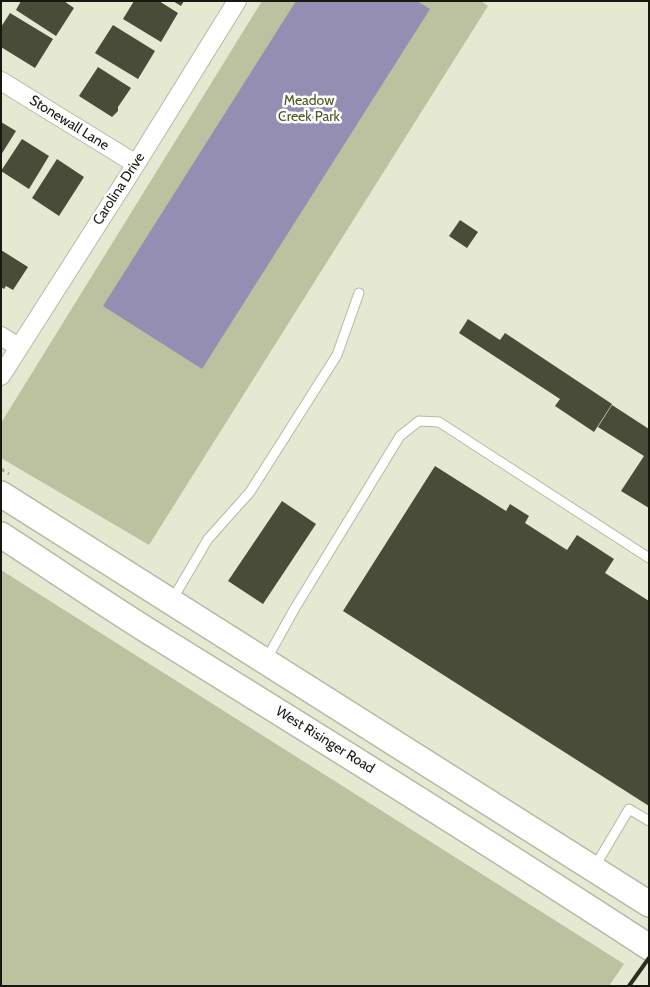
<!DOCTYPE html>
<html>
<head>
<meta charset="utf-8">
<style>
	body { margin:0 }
	#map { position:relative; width:650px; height:987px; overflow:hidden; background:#e5e9d2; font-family:Cabin,sans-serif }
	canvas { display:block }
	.frame { position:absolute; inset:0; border:2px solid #171810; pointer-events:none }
</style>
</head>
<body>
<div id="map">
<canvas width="650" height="987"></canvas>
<div class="frame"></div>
</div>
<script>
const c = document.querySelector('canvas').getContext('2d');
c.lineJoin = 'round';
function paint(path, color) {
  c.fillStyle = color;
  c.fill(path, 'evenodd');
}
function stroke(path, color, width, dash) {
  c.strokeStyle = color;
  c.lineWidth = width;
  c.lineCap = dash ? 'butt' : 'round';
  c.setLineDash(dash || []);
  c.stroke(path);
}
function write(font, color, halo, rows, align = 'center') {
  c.font = font + ' Cabin,sans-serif';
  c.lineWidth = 5;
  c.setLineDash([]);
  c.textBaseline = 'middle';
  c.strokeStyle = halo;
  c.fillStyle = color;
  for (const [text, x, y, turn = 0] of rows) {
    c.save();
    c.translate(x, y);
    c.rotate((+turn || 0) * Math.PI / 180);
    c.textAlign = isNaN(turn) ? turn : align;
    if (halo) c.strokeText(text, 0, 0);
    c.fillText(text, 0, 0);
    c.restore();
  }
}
paint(new Path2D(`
	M262 1H481L488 6 149 545 1 458V423Z
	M1 570 624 964 609 986H1Z`), '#bcc29f');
paint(new Path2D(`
	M296 1H417L430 9 202 369 103 306Z`), '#948fb2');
paint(new Path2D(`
	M21 1H64L74 8 56 36 16 10Z
	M134 1H159L178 13 161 42 123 19Z
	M173 1H184L181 6Z
	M10 13 53 39 35 68 1 47V27Z
	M113 25 155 51 138 79 95 53Z
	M98 67 131 88 118 107V111L112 117 79 96Z
	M1 122 16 131 1 155Z
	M22 139 49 156 29 189 1 171Z
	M57 159 84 177 59 216 32 198Z
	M460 220 478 232 467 248 449 236Z
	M1 250 28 267 13 290 6 286 4 289 1 287Z
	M468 319 500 340 505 333 612 404 594 432 555 406 560 399 459 333Z
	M612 405 649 429V508L621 491 644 456 598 427Z
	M435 466 506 511 510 504 529 516 525 523 567 550 577 535 614 559 605 573 649 601V806L343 611Z
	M282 501 316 524 263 604 228 581Z`), '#494c38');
const lane = new Path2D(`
	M172 600 208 539 250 492 337 355 359 293
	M266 660 295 608 400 436 419 421 439 422 649 558
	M594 868 629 809 649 821`);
const street = new Path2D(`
	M1 81 136 164
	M1 336 18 347
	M1 376 136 164 237 1`);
const secondary = new Path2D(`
	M1 494 649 904
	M1 535C52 568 102 602 153 634 319 737 485 840 649 947`);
stroke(lane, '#b5b9a2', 11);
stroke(street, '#b5b9a2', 20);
stroke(secondary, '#b5b9a2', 28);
stroke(new Path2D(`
	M1 469 9 474`), '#a6a997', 3, [4, 4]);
stroke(lane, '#fff', 9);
stroke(street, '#fff', 18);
stroke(secondary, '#fff', 25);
stroke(new Path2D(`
	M629 986 649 958`), '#2d2e24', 4);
write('14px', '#52581e', '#fff', [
	["Meadow",309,101],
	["Creek Park",309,117]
]);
write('14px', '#171810', '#fff', [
	["Stonewall Lane",69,123,32],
	["Carolina Drive",119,189,-57],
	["West Risinger Road",325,740,32]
]);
</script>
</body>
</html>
